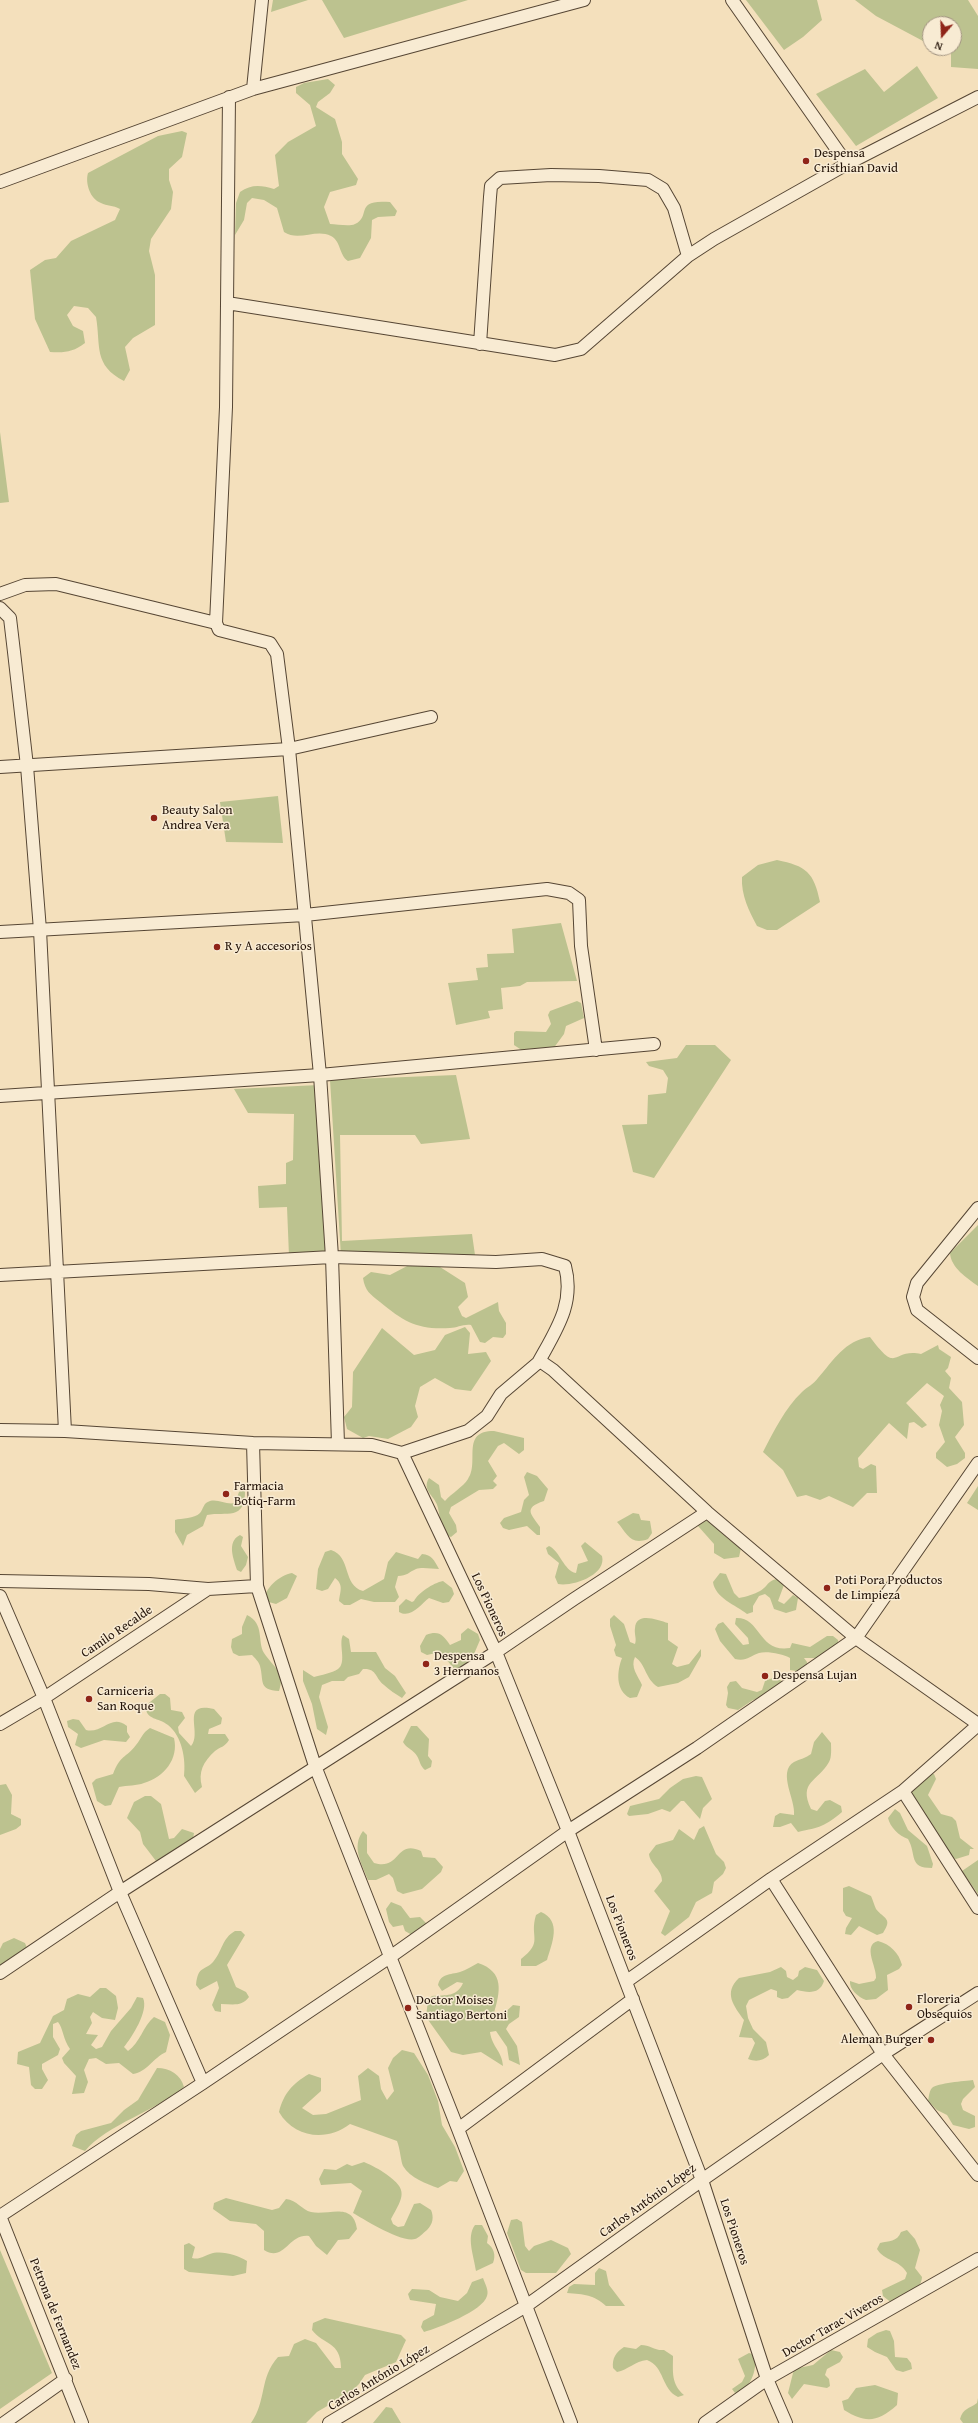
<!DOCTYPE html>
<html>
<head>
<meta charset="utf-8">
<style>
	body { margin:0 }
	#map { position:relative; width:978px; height:2423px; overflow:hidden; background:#f4e0bc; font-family:"Gentium Book Plus",serif }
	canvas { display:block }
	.north { position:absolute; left:922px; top:16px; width:40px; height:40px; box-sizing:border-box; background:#f8ebd3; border:1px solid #a29481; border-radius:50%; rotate:199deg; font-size:11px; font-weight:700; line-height:16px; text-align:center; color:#221207 }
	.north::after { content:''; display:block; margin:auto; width:14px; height:18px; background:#8f2418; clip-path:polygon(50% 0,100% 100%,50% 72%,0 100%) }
</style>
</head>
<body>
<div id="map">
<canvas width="978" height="2423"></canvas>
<div class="north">N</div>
</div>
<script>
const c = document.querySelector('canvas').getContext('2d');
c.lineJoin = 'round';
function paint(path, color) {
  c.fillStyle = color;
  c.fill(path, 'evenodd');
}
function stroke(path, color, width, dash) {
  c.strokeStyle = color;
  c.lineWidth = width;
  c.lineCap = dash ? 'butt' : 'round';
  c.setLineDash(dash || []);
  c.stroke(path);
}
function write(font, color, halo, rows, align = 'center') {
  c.font = font + ' "Gentium Book Plus",serif';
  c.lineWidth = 3;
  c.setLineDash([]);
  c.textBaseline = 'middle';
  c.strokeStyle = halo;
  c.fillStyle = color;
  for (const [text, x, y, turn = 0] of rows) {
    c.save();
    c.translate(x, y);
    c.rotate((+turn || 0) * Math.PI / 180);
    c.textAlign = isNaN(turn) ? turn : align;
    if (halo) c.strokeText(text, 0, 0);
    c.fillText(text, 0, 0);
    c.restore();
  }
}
paint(new Path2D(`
	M273 0H308L271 12Z
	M322 0H468L344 38Z
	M746 0H817L822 20 803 37 784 50Z
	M855 0H968L978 16V69L951 67V48H954V24H930V37L923 41 876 16Z
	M917 66 938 98 856 146 816 94 865 69 884 92Z
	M328 79 335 85 330 93 318 102 316 107 335 119 342 142V154L358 179 356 185 330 192 324 207 330 224C337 224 349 227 355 224 372 216 353 199 390 202L397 211 395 216 378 217 372 220 371 238 360 258 348 261C339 255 341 241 331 236 316 228 299 242 284 232L277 208 264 200 252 198 247 203 244 220 235 235 236 203 240 192C251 184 261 185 274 189L279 186 275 155 288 142 316 126 310 105 296 93V87L304 83Z
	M182 131 187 133 182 157 169 169V180L173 192 171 209 151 239 149 251 155 275V325L133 338 125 347 130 370 124 381C93 365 101 346 96 317L88 308 74 306 67 315 73 326 83 331 85 343C73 352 65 353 50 352L35 319 30 270 45 260 56 258 71 241 115 220 120 209C113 205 107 206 101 203 90 199 85 183 88 173L158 136Z
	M0 432 9 502 0 503Z
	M278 796 283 843 226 842 220 802Z
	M777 860C806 866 814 872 820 902L777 930H767L757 926C749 911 741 895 742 877L758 865Z
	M561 923 577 981 527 982 520 986 501 988 503 1009 488 1011 490 1018 456 1025 448 983 478 980 476 968 488 967 487 954 514 953 512 929Z
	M577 1001 581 1003 584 1018 566 1026 564 1034 553 1049 526 1053 514 1045V1033L516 1031 546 1032 551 1024 548 1015 550 1011Z
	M686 1045H715L731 1060 654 1178 633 1172 622 1125 647 1124 648 1095 666 1093 668 1078 663 1070 649 1066 646 1062 677 1058Z
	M456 1075 470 1139 421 1144 415 1135H340L342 1241 472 1234 475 1255 341 1256 330 1080Z
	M319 1085 332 1254 289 1256 287 1207 259 1208 258 1186 286 1184V1163L293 1160 294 1114 248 1113 234 1089Z
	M978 1225V1286C967 1278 951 1268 950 1253Z
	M411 1264 440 1267 465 1283 468 1297 458 1307 462 1316 466 1318 498 1302 499 1311 506 1323V1334L503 1338 493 1337 485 1343 480 1342 471 1325C463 1324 457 1328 450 1328 418 1330 404 1322 380 1302 370 1294 365 1291 363 1278L371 1272 390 1275Z
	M465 1327 470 1333 468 1354 486 1352 491 1361 471 1391 455 1389 435 1378 420 1387 415 1406 418 1417 411 1427 388 1439 369 1436 363 1438 347 1429 344 1417 352 1407 353 1372 382 1328 414 1355 435 1350 445 1335Z
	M870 1337C899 1376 891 1348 921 1354L938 1345 939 1349 951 1357 948 1368 945 1371 951 1378 949 1388 962 1402 964 1425 955 1437 965 1453V1458L957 1464 947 1467 936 1458V1453L945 1442 939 1425 942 1411 940 1405 944 1396 927 1383 906 1403 927 1425 922 1428 914 1422 909 1423 907 1439 889 1423 858 1458 859 1467 863 1469 871 1464 876 1466 877 1493H867L853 1507 829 1496 820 1500 806 1495 797 1497 783 1470 763 1452C774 1431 785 1408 802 1392 807 1387 814 1384 818 1378 833 1361 845 1340 870 1337Z
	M494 1431 524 1438V1450L519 1454 504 1443 498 1446 488 1461 497 1476 493 1481 497 1485 493 1489 479 1490 451 1507 449 1513 456 1525 457 1532 451 1537 446 1535C441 1525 440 1518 438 1508 436 1496 421 1491 429 1478L439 1485 441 1497 445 1501C452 1493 463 1487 468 1479 480 1462 460 1431 494 1431Z
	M527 1472 537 1476 548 1489 544 1501C522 1508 532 1515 540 1527V1535H537L527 1526 509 1530 503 1528 500 1523 504 1518 521 1512 524 1500 529 1495 524 1477Z
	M978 1486V1510L967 1503Z
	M245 1489C246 1522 226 1511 207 1515L203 1526 187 1535 183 1546 175 1532V1520C182 1518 194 1519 200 1513 204 1508 203 1503 210 1501 219 1499 226 1505 235 1503L239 1492Z
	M633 1513 639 1514 641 1520 650 1521 652 1533 648 1539C630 1546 627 1533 617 1522Z
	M700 1520C714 1521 716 1527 725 1536 730 1541 736 1544 741 1548L739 1557 724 1559 714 1553V1544L698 1526Z
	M240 1535 243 1537 241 1546 248 1557 246 1565 241 1572 237 1570C234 1560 226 1542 240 1535Z
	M585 1542 602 1556C607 1575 572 1587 558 1584L555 1577 559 1563 548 1554 546 1548 549 1546C560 1551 564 1571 576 1573L578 1564 588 1561 581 1546Z
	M331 1550C352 1557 342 1585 363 1591L384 1579 388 1562 396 1552 418 1559 422 1554C432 1555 434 1560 439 1569 432 1569 422 1567 416 1569 409 1572 407 1576 398 1576L395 1587 399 1597 395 1602H374L361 1599 350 1605H344L339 1601C340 1591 344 1585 335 1578L328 1589 322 1591 316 1589 318 1569 325 1552Z
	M292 1573 297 1576 287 1598 276 1604 265 1601C263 1589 280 1575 292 1573Z
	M720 1573 726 1574 734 1593 739 1598C745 1597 755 1594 760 1591 770 1585 766 1580 782 1578L784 1585 778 1601 784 1604 793 1595 798 1598 796 1610 786 1613 774 1609 770 1598 765 1594 759 1596 753 1606V1612L747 1614C736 1605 715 1598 713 1582Z
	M443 1581 452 1588 454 1594 449 1602 443 1603 429 1598C421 1604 411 1619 399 1612V1606L406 1599 412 1602 414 1601C418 1593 433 1583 443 1581Z
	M247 1615C265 1624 257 1641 264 1653 273 1667 286 1672 279 1691 258 1690 264 1681 260 1666 259 1662 255 1658 252 1655L239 1656 233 1653 231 1647 232 1639 242 1634V1627Z
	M614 1615 624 1624 630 1642 635 1644C637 1639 634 1634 635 1628 636 1611 658 1620 668 1623V1640L678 1647 672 1664 677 1667 689 1664 701 1649V1656L689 1677 678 1683 658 1687C645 1679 646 1664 635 1657 630 1667 638 1676 642 1685L637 1697 630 1698C615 1690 617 1671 622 1658L616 1656 614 1650 616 1645 610 1626V1619Z
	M736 1618C761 1617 758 1653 790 1648L792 1643 810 1647 827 1636H833L838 1640V1646L817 1658H804L807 1662V1669L802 1672 790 1670V1658C783 1654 767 1651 759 1653 750 1656 746 1662 735 1659L720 1641 715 1629 718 1624 723 1622 743 1645 749 1644 748 1638 735 1624Z
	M468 1628 478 1634 480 1640 471 1661 456 1671 440 1652 427 1655 421 1652 420 1646 426 1635C439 1630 443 1635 450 1645L461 1640V1634Z
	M343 1635 349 1639 351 1652H376L385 1668 395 1676 406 1693 402 1698C396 1694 389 1690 384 1685 375 1678 377 1668 363 1669L359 1674 348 1677 344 1681H332L322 1685 319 1697 328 1727 326 1735 317 1729 312 1704 303 1681V1670L314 1677C321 1675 332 1673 338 1669 347 1662 338 1644 343 1635Z
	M775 1677 785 1683 766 1698 753 1700 738 1710 728 1708 726 1705 728 1693 727 1687 730 1682 736 1681 742 1688 757 1692 762 1690 765 1681Z
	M160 1694H165L170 1698 171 1710 182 1712 185 1718 178 1727 179 1733 191 1746C203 1733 179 1701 214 1709L222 1718 221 1724 209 1729 208 1734H225L229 1740C225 1747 220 1747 215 1751 203 1762 198 1772 202 1787L195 1793 184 1776C186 1759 182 1736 168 1725 158 1717 147 1721 145 1706Z
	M73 1719 79 1720 86 1730C103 1734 111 1713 127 1726V1732L130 1737 126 1742 104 1740 81 1748 75 1745 78 1734 68 1727 67 1721Z
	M411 1726H417L429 1739 428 1756 432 1761 431 1767 425 1770C420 1766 420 1761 417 1756 414 1750 406 1748 403 1742Z
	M150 1728 174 1738C179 1759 164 1777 144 1783 137 1786 127 1785 119 1787L111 1805 105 1806 97 1801 92 1783 96 1779 113 1774C121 1754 125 1759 136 1745 142 1738 142 1733 150 1728Z
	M822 1732 831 1743C831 1748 832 1757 829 1762 818 1782 798 1781 811 1809L817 1811 825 1801 830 1800 841 1806 842 1812C824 1827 820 1827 798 1832L791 1823 780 1827H773L775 1816 780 1813 794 1815C796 1800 777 1772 794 1762 800 1759 806 1758 811 1754L814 1742Z
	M927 1774H934L936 1779 928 1795 941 1814 952 1817 956 1821 960 1838 974 1849H970L969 1855 956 1859 950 1857 938 1834 924 1820 910 1792Z
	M696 1776 702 1777 712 1799 703 1808 700 1819 684 1801H681L670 1812 662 1809 648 1814 629 1816 627 1814 630 1806 659 1799 670 1788 683 1779Z
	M6 1784 12 1795 11 1814 21 1819V1825L16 1829 0 1835V1785Z
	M145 1796H151L161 1804 169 1839 174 1838 182 1829 194 1833 193 1839 156 1861 143 1844 140 1832 127 1818 134 1802Z
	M895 1809 900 1813 908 1830 927 1846 933 1864 932 1868C908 1868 917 1855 908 1839 899 1836 890 1827 888 1818Z
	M704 1826 716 1854 724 1862 726 1868 723 1874 714 1882 712 1893 696 1902 689 1917 665 1936 661 1933 670 1911 654 1891 662 1881C662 1869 650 1865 649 1854L656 1845 673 1840 679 1829 694 1840 699 1829Z
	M363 1831 367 1835V1853L374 1863C401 1871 395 1839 421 1851L423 1857 435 1858 443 1867 441 1872 422 1889 403 1894 397 1891 393 1878 389 1874 376 1880H368C362 1864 351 1847 363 1831Z
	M978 1860V1894L962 1871Z
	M849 1886 871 1896C873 1900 874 1905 876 1909 884 1919 893 1918 883 1933L877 1935 859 1926 851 1935 845 1934 846 1928 852 1918 846 1916 843 1911V1888Z
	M391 1902 401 1906 410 1918 420 1917 428 1925 412 1935 405 1931 403 1925 393 1927 389 1922 386 1909Z
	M541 1912C562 1921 552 1943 547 1960L536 1966H521V1959C544 1941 529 1938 536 1915Z
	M235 1931H241L245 1935 227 1965 236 1987 246 1992 249 1997C242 2007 232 2004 221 2004V2012L215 2011 212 2005 219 1988 217 1981 200 1990 196 1985C198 1965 205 1971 213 1962 222 1952 222 1938 235 1931Z
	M14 1938 25 1943 27 1948 19 1957 0 1966V1949L3 1943Z
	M878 1941C890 1944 899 1953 902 1965L899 1969 887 1975 888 1990 876 1999 866 2000C858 1997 849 1989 850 1981L859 1984 874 1981 876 1978C877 1967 862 1945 878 1941Z
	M478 1963C505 1972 500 1992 494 2013L500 2017 513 2005 520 2006 519 2017 509 2024 506 2029 517 2046 520 2065 509 2060 507 2047 496 2031 490 2032C492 2047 502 2051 503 2066L481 2052 463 2055 451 2052 426 2017 428 2000 432 1996C446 1995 457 1997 463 1983L457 1982 442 1991 438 1985C441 1973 450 1975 460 1972 466 1970 472 1966 478 1963Z
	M781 1967 786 1971 787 1977 793 1980 798 1976 799 1971 805 1967 817 1970 824 1981C820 1994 809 1993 797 1990L788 1998 782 1999 777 1997V1991L771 1989 749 2000 746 2006 748 2018 753 2029 766 2042 769 2055C763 2061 756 2062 748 2059L755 2043 752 2038 739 2037 744 2020C734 2006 723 1993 739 1978L770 1972Z
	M100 1988H106L116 1996 118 2008 115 2020 102 2018 93 2012 90 2017 92 2023 86 2034 98 2035 91 2045 96 2049 102 2047 111 2031 131 2008 137 1997 143 1998C149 2011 132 2037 124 2047L128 2051C140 2043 143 2026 154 2017L165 2022 170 2035 166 2052C153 2058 147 2072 133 2074L119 2063 106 2064 96 2058 89 2059 84 2070 88 2082 84 2093 72 2094 76 2076 64 2063 62 2058 70 2049C63 2039 63 2028 58 2022L53 2024V2037L60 2049 58 2055 42 2064V2069L48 2080 42 2089H35L31 2085 29 2067 17 2064 18 2052 40 2043 53 2016 64 2010 67 1999 78 1994 90 1997Z
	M402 2050 414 2053 428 2075 438 2101 442 2125 455 2147 464 2171 457 2182 450 2181 438 2188C427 2184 410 2178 403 2166 401 2162 400 2148 397 2141L350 2124C327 2142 294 2138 279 2112 284 2093 292 2084 309 2074L321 2078V2091L302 2108 313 2115 326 2114 361 2100 358 2076 368 2068 379 2076 381 2089 387 2100 394 2091 388 2068 393 2058Z
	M157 2068C170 2068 181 2075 184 2087 158 2110 106 2125 85 2151L72 2146 76 2135 81 2131 111 2123 124 2110 138 2100Z
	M973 2080 975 2087 963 2099 961 2104 963 2110 975 2116V2127L969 2129 953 2125 947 2115 937 2110 928 2101C929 2097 929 2091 932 2088 937 2083 965 2081 973 2080Z
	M364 2162C373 2166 379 2169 386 2174 409 2190 403 2197 391 2219L393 2224 398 2227 404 2226 414 2204 420 2203 431 2210C434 2217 433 2224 427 2230 423 2233 419 2238 415 2239 401 2243 362 2218 353 2213L362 2191 351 2183 321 2185 319 2179 324 2169 336 2170 347 2164 352 2166Z
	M226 2198 272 2210 279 2208 286 2199C297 2200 302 2210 311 2212 328 2216 353 2201 357 2229L349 2239 338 2240 327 2255 316 2246 309 2236C289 2233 284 2263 264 2250V2231L256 2224 230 2221 213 2209 214 2203Z
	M517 2219 522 2222 525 2246 529 2251 534 2246 551 2240 568 2248 571 2254 556 2273H526L521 2270 507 2233 511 2220Z
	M475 2225H482L488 2236 487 2243C494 2248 496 2255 493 2263L476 2271C474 2256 466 2237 475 2225Z
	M907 2230 915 2239 920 2250 915 2268 922 2277C921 2292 904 2297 893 2304L883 2296 882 2290 905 2279 907 2273C900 2260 884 2261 877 2249L880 2243C889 2241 897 2242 901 2232Z
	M189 2243 195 2247 192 2258C200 2260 203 2256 210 2254 221 2250 237 2255 247 2261L246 2273 233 2276 189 2272 184 2269V2245Z
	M0 2250 52 2373 0 2409Z
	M599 2268 606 2271 609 2285 625 2306H606C594 2295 584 2294 567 2293L569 2287 574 2284 595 2285V2273Z
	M483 2278C485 2284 489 2290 487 2296 483 2311 438 2328 424 2332L421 2327 423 2321 434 2315 436 2304 410 2300 408 2294 412 2289 429 2290 440 2297 458 2301 467 2293 472 2282Z
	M325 2318 401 2335 406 2340 396 2362 365 2375 359 2384 351 2392 317 2412 306 2423H251C267 2400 259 2378 278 2357L289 2356 294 2344 305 2339 316 2343 335 2368H341C341 2341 323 2345 312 2330L313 2323Z
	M886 2330 890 2331 894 2341 895 2357 907 2358 911 2363 912 2369 903 2372 896 2370 887 2357 875 2352 867 2347 868 2339 877 2333Z
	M641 2345C650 2345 655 2351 664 2350L673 2356C673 2372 671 2384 684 2395L678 2397C661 2389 665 2367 647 2360 635 2361 628 2370 617 2372L613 2368C612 2358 616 2352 624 2347L636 2349Z
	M831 2350 840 2352 843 2357 840 2362 827 2369 825 2375 829 2379 830 2386 827 2388 804 2384 792 2399 788 2393 794 2369 813 2365Z
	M749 2353 755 2355C757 2371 751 2389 735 2393L732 2389 742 2382 745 2376 738 2359Z
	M875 2385 898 2393 897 2405C877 2423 865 2423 844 2410L842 2401 848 2399 856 2388Z
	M978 2398V2423H963L960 2419C963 2408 969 2409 977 2403Z
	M386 2407 392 2408 401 2423H373Z`), '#bcc28f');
const street = new Path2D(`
	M732 0 847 164
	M253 89 262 0
	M229 97 226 407 216 623 219 630 270 643 277 654 289 749 320 1075 332 1257 338 1444
	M0 182 253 89 584 0
	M227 303 555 355 581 349 688 256 714 239 847 164 978 97
	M480 344 490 197 491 186 500 178 551 175 599 176 648 180 663 189 674 208 688 256
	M0 594 25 585 56 584 216 623
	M0 608 10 618 14 652 27 766 40 930 65 1431
	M0 767 289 749 431 717
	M0 932 305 915 547 889 569 893 579 900 581 946 596 1050
	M0 1096 320 1075 654 1044
	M978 1208 917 1283 913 1297 917 1310 978 1358
	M0 1275 332 1257 496 1262 542 1259 565 1266C575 1304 556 1330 538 1363
	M0 1430 65 1431 253 1443 372 1445 402 1453 468 1431 487 1416 501 1394 540 1361 553 1370 707 1512 856 1638 978 1724
	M253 1443 257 1586 315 1766 458 2129 571 2423
	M402 1453 496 1652 568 1831 702 2180 767 2379 786 2423
	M0 1581 149 1584 208 1589
	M0 1596 44 1698 120 1892 203 2083
	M0 1724 44 1698 208 1589 257 1586
	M903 1791 978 1908
	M771 1879 883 2054 978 2175
	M0 1973 120 1892 496 1652 574 1599 707 1512
	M627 1981 771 1879 903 1791 978 1725
	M458 2129 633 1999
	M0 2216 203 2083 390 1957 568 1831 697 1748 856 1638 978 1463
	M0 2216 82 2423
	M4 2423 66 2379
	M329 2423 526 2306 702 2180 883 2054 978 1993
	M705 2423 767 2379 978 2259`);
stroke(street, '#564634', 14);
stroke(street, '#f8ebd3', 12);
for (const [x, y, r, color] of [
	[806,161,4,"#8f2418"],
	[154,818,4,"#8f2418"],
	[217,947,4,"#8f2418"],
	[226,1494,4,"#8f2418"],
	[827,1588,4,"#8f2418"],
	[426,1664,4,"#8f2418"],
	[765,1676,4,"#8f2418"],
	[89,1699,4,"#8f2418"],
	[909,2007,4,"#8f2418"],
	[408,2008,4,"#8f2418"],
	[931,2040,4,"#8f2418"]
]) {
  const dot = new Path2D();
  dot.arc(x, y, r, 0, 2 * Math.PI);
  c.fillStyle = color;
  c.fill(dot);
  stroke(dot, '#f8ebd3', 1.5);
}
write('13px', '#221207', '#f8ebd3', [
	["Despensa",814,154],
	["Cristhian David",814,169],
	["Beauty Salon",162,811],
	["Andrea Vera",162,826],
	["R y A accesorios",225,947],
	["Farmacia",234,1487],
	["Botiq-Farm",234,1502],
	["Poti Pora Productos",835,1581],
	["de Limpieza",835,1596],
	["Despensa",434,1657],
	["3 Hermanos",434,1672],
	["Despensa Lujan",773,1676],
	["Carniceria",97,1692],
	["San Roque",97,1707],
	["Floreria",917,2000],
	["Obsequios",917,2015],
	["Doctor Moises",416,2001],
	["Santiago Bertoni",416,2016],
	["Aleman Burger",923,2040,"right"]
], 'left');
write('13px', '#221207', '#f8ebd3', [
	["Los Pioneros",489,1605,65],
	["Camilo Recalde",117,1632,-34],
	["Los Pioneros",621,1928,69],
	["Carlos António López",648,2201,-36],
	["Los Pioneros",734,2232,72],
	["Petrona de Fernandez",55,2314,68],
	["Doctor Tarac Viveros",833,2326,-30],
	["Carlos António López",379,2378,-31]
]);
</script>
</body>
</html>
